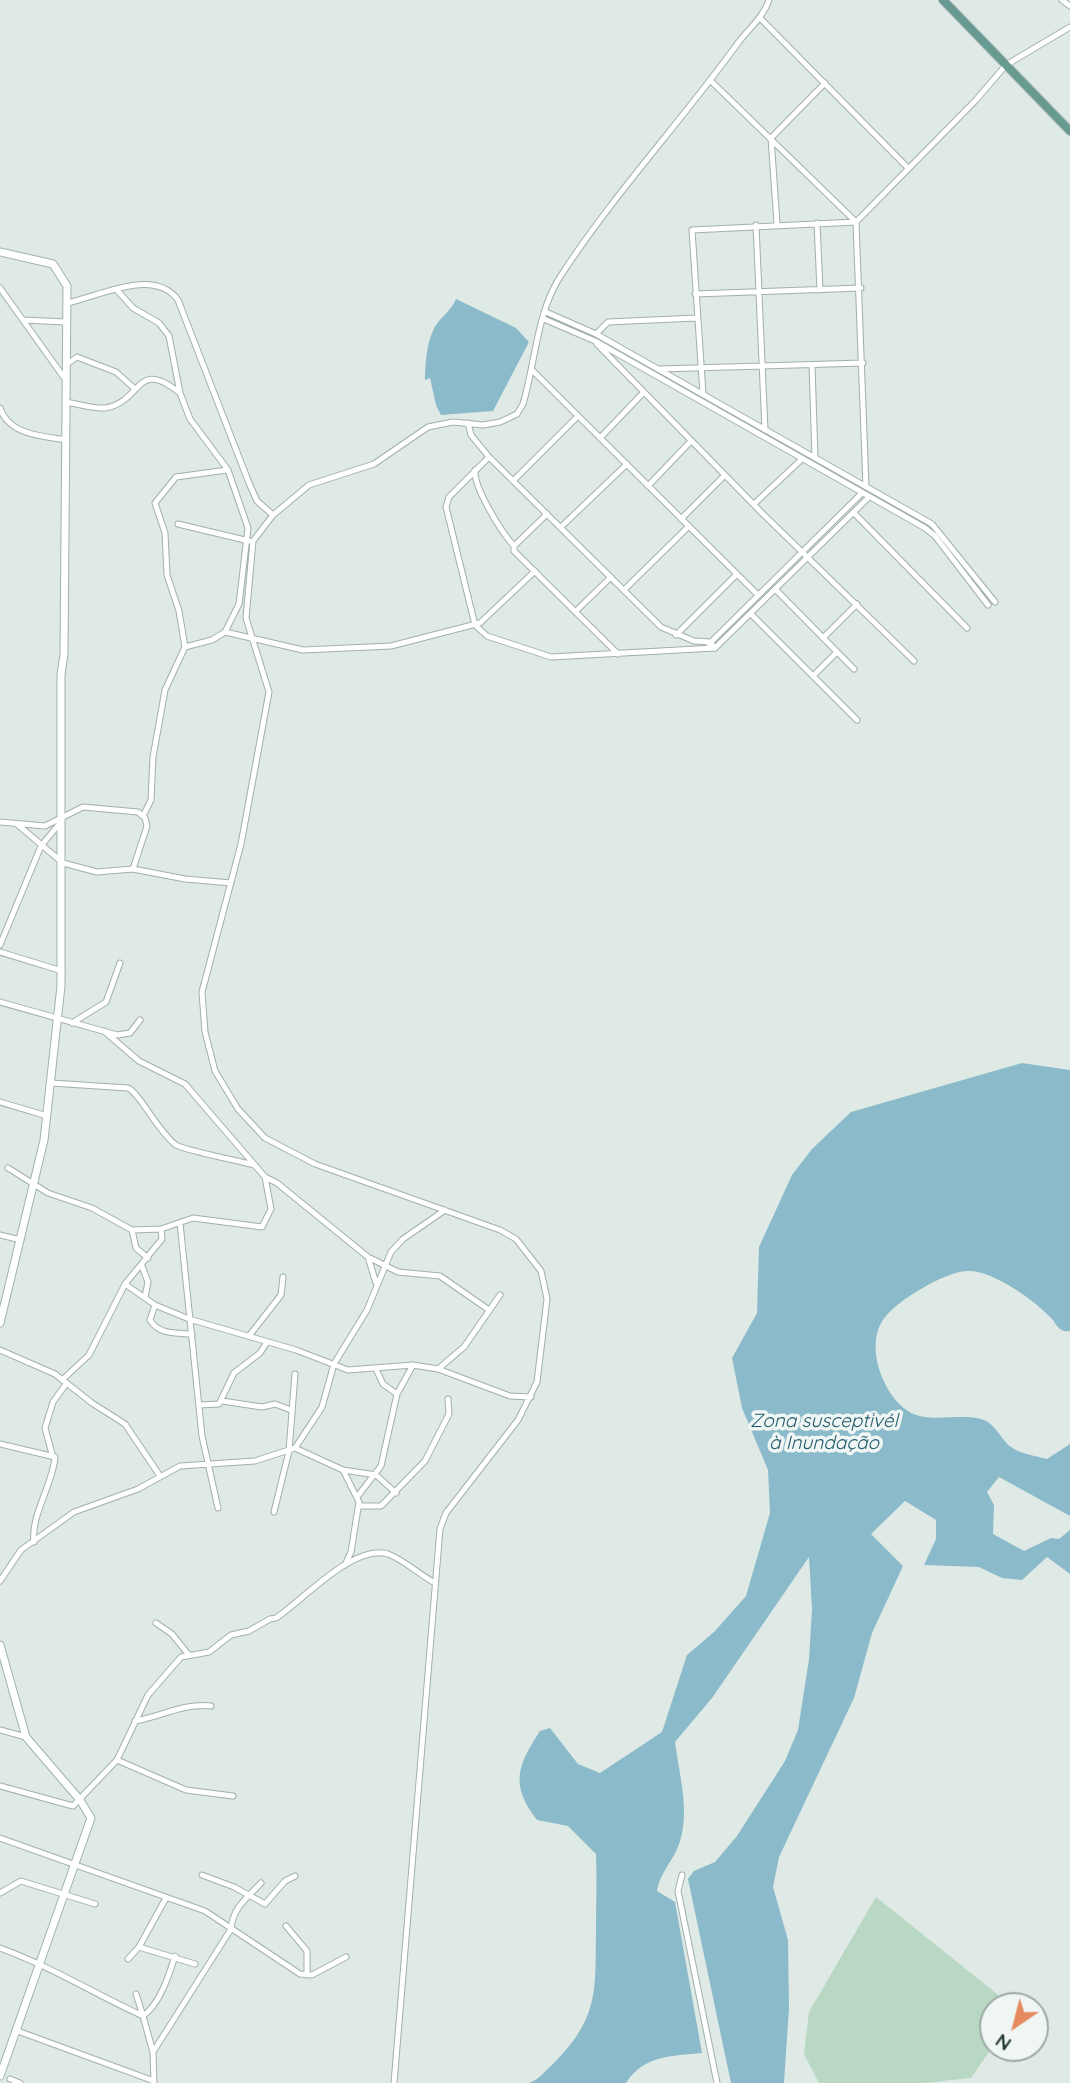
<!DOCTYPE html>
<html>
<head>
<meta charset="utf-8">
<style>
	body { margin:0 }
	#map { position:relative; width:1070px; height:2083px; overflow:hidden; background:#dfe9e5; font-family:Quicksand,sans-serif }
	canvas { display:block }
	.north { position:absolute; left:979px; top:1992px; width:70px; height:70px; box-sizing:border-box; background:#eff6f3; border:2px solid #9daaa6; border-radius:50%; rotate:215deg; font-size:19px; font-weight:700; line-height:28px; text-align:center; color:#213733 }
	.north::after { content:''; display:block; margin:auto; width:24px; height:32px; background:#e58b60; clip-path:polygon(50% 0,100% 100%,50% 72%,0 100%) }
</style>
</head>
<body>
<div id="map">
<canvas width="1070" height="2083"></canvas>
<div class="north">N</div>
</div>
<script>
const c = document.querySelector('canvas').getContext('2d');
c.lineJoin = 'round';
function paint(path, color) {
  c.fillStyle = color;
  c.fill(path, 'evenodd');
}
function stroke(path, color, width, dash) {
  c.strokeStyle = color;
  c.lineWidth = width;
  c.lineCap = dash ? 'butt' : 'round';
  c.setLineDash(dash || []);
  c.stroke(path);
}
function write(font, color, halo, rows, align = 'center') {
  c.font = font + ' Quicksand,sans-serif';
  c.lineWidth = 7;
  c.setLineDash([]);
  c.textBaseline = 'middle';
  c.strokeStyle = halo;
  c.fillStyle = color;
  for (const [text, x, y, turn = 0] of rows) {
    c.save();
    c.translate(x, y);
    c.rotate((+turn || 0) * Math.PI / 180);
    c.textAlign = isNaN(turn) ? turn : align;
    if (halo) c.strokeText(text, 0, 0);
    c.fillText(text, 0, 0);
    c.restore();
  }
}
paint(new Path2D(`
	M876 1897 1012 2006H993V2046L971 2078 925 2083H819L804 2054 809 2012Z`), '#b9d8c4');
paint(new Path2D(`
	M456 299 516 328 529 342 493 411 441 415 436 405 430 378 425 380C425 364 427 339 436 325 443 315 451 311 456 299Z
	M1022 1063 1070 1070V1331C1065 1331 1065 1332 1060 1329 1056 1326 1054 1320 1050 1317 1034 1300 992 1270 968 1271 946 1271 900 1299 886 1316 863 1342 882 1394 908 1411 927 1424 960 1413 981 1419 996 1423 1000 1439 1011 1447 1021 1454 1036 1456 1047 1459L1070 1444V1516L999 1477 987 1492 994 1505 993 1534 1024 1551 1051 1538 1059 1539 1070 1530V1574L1047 1557 1022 1580 1002 1578 979 1567 924 1565 936 1539V1520L905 1501 871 1534 903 1566 872 1633 854 1698 779 1857 773 1887 788 1940 789 2008 784 2083H731L688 1879 694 1871 715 1862 737 1836 785 1761 798 1730 809 1659 812 1609 809 1557 712 1698 675 1742C679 1774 690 1810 680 1841 675 1859 660 1872 657 1891L675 1902 702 2053C671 2056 644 2055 626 2083H529C540 2079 546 2070 554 2063 600 2017 595 1989 596 1929 596 1904 597 1879 596 1854L568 1826 537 1820C510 1785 517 1766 540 1731L550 1728 578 1764 600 1773 662 1732 687 1655 714 1632 746 1596 770 1513 768 1470 742 1408 732 1358 757 1313 759 1247 792 1175 812 1149 851 1112Z`), '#8bbbca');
const street = new Path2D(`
	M1062 0 1070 6
	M760 18 908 168
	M712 82 856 222 866 487
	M777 223 771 138 825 83
	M817 223 820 290
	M756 225 765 430
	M0 288 65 379
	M116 289 133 308 159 323 169 336 180 393 190 419 228 470 248 528 239 604 225 632 212 640 185 647
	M695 294 861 288
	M67 303C100 296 154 267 178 300L249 483 257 501 273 515
	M546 312 596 334 932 524 995 602
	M544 319 595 341 925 528 935 536 988 605
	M23 320 65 322
	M596 334 608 322 696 318
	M597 344 763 514 914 661
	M67 364 77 357 116 372 135 389
	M812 365 815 458
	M660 369 863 363
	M533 371 758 595
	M703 394 692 230 856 222 976 100 1006 65 1070 27
	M66 402C78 404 93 409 105 408 143 402 135 357 180 393
	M0 408C9 435 42 436 66 440
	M468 423 471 435 489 457 661 627 694 641 710 642 715 648
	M600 438 643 393
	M489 457 449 497 446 507 475 625 487 636 551 657 715 648 868 498
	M475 470C473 487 502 533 514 546
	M513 481 578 416
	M648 486 691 441
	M754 504 802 459
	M854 513 967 628
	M547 514 514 546V551L618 654
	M681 519 725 475
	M178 524 249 541
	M561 527 627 464
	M624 590 689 526
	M776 590 854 669
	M576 611 611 577
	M751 614 857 720
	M225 632 303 650 391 646 480 623 535 571
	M676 635 737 574
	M823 638 857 604
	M709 644 861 494
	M813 676 837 652
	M143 816 151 800 153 757 165 690 185 647 179 611 167 575 165 533 155 503 176 477 227 470
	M0 822 45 826 83 807 138 812 145 818 147 826 133 869
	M18 825 63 863 97 872 133 869 185 879 231 883
	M0 945 41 846 60 823
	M0 952 62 971
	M0 1002 117 1035 130 1033 140 1020
	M72 1023 106 1002 120 963
	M104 1031 139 1061 185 1084 265 1177 277 1183 368 1257 376 1283
	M51 1083 128 1088C139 1092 158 1132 176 1145 183 1150 240 1161 254 1165
	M0 1102 47 1116
	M8 1168 48 1193 92 1208 132 1230 161 1229 193 1218 262 1227 271 1209 265 1177
	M180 1223 202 1436 218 1508
	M132 1230 136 1248 148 1258
	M0 1235 21 1240
	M370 1258 398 1272 440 1276 489 1310
	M142 1266 148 1282 145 1297
	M125 1284 155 1305 189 1319 296 1350 348 1370 413 1365 438 1369 510 1396 531 1397
	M155 1305 150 1320C159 1335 176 1333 192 1334
	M249 1336 281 1295 283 1277
	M0 1350 55 1374 92 1403 125 1424 160 1476
	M438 1369 464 1347 500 1295
	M62 1380 89 1355 125 1284 162 1239 161 1229
	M397 1394 413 1365
	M222 1401 262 1407 275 1404 291 1410
	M199 1405 219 1404 234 1373 260 1353 267 1342
	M0 1444 55 1457C53 1484 30 1517 34 1542
	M295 1448 343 1470 359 1502 351 1552 345 1565
	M52 1454 45 1428 53 1402 66 1384
	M343 1470 376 1475 396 1493
	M357 1497 381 1466 397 1394 383 1384 376 1369
	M359 1506H381L425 1461 449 1414 448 1399
	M274 1512 289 1451 295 1374
	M0 1581 21 1550 74 1512 138 1489 180 1466 255 1461 295 1448 322 1407 334 1364 367 1310 391 1252 403 1239 445 1210
	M156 1623 172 1634 188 1654
	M135 1721C162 1716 184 1703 211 1706
	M0 1730 26 1737
	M117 1760 186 1790 233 1796
	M0 1786 73 1806 117 1760 148 1695 181 1657 209 1652 231 1635 249 1631 270 1619 276 1618C302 1601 354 1543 388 1554 404 1560 420 1575 435 1583
	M0 1838 205 1911 300 1974 312 1975 346 1957
	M202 1875 234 1887 265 1904 285 1881 295 1876
	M682 1875 678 1891 717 2083
	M0 1893 21 1881 95 1904
	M286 1926 307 1951V1975
	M139 1947 195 1964
	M0 1948C50 1966 95 1994 143 2016L153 2052 154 2083
	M128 1959 139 1947 166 1898
	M136 1994 143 2016C160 2004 169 1975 175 1956
	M15 2030 154 2081
	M153 2052 231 1929C233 1907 247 1898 261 1883
	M10 2079 20 2083
	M394 2083 440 1529 446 1513 518 1420 537 1382 547 1299 541 1271 516 1239 500 1230 315 1164 265 1138 238 1109 215 1071 205 1032 202 992 241 844 269 692 246 618 253 541 273 515 309 485 374 464 428 427 453 422 483 425 500 422 517 414 523 404C535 364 537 312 560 277 613 195 681 122 738 43 749 28 763 18 769 0`);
const secondary = new Path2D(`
	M0 252 53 264 67 286 64 654 61 675V986L44 1140 0 1323
	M0 1645 26 1737 80 1800 91 1818 0 2076`);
const primary = new Path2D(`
	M943 0 1070 131`);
stroke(street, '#a2b0ac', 7);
stroke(secondary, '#9fb3ad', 9);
stroke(primary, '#bcc3c2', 10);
stroke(street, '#fff', 5);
stroke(secondary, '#fff', 7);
stroke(primary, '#679a91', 8);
write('italic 19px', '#225b6d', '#eff6f3', [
	["Zona susceptivél",824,1421],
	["à Inundação",824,1443]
]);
</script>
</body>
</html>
